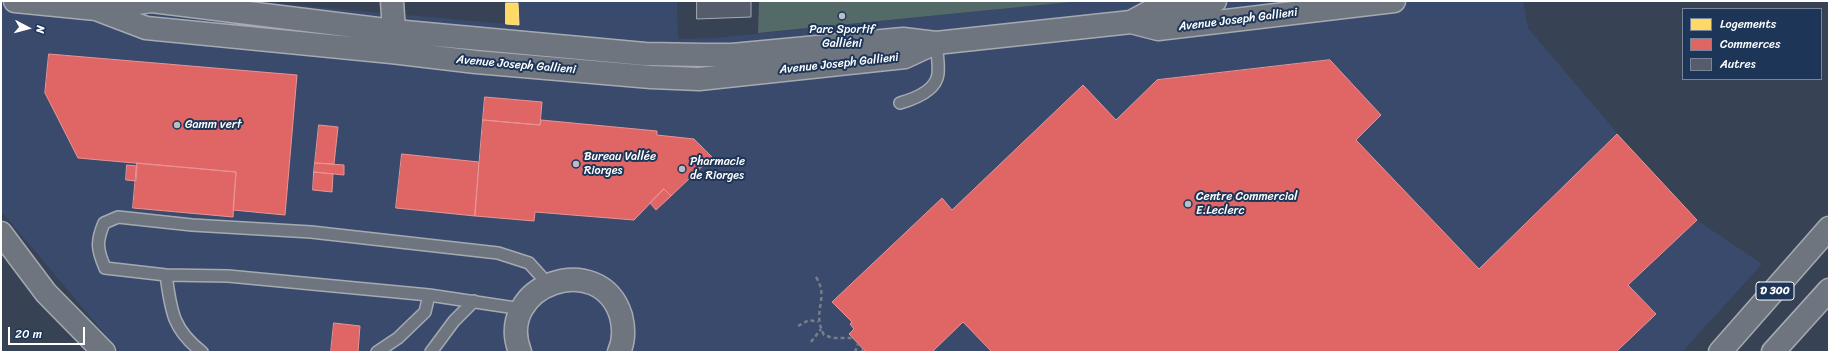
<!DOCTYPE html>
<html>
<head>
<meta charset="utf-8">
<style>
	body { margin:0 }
	#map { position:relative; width:1830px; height:353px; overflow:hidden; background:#374255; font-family:Sriracha,sans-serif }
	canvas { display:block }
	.frame { position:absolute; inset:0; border:2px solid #fff; pointer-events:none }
	.legend { position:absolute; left:1682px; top:8px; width:140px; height:72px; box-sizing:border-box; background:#1d3557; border:1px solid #77869a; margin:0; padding:5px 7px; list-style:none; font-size:12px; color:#fff }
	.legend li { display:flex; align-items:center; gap:8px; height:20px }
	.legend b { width:20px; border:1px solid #77869a }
	.north { position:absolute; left:8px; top:8px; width:40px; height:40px; -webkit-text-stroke:3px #1d3557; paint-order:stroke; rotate:96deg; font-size:11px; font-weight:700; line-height:16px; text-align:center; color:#fff }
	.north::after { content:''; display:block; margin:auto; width:14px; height:18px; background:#fff; clip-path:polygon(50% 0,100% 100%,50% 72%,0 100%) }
	.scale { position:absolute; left:8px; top:327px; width:77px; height:18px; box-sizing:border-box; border:2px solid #fff; border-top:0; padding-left:5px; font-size:12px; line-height:14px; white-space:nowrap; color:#fff; -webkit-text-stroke:3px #1d3557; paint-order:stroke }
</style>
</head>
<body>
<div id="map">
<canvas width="1830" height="353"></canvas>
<div class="frame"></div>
<ul class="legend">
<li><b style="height:11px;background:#ffd966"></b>Logements</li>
<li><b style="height:11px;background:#e06666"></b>Commerces</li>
<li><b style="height:11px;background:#565c6c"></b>Autres</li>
</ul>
<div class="north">N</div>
<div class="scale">20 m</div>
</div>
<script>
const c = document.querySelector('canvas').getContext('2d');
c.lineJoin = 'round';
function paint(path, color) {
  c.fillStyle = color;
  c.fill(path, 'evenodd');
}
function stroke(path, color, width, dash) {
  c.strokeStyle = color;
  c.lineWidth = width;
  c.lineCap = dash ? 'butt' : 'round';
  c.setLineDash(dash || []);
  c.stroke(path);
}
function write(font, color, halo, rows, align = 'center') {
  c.font = font + ' Sriracha,sans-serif';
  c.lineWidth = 4;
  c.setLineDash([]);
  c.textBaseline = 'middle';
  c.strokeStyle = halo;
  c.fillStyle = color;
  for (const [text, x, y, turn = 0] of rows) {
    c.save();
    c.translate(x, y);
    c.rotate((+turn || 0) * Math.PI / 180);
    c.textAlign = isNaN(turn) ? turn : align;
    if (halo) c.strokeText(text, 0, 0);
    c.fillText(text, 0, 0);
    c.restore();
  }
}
paint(new Path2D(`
	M1 1H248L519 25 518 1H677L678 39 714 38 1081 1H1523L1528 28 1618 134 1697 220 1762 264 1682 352H120L1 211Z`), '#3a4a6c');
paint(new Path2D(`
	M759 1H1081L758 33Z`), '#546a69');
const homes = new Path2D(`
	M506 3H518L519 25 506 24Z`);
paint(homes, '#ffd966');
stroke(homes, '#ffe494', 1);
const shops = new Path2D(`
	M49 54 297 75 285 215 233 210 236 172 78 158 45 93Z
	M1330 60 1381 115 1356 140 1479 269 1617 134 1697 220 1628 285 1656 314 1616 352H992L963 322 932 352H866L849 334 854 329 850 324 852 322 832 302 942 198 952 210 1083 85 1116 120 1157 80Z
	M485 97 542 102 540 125 483 120Z
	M483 120 540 125 541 120 657 131V135L694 139 712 157 671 196 664 189 634 220 535 212 534 221 475 216Z
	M319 125 338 127 334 164 315 163Z
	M402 154 479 162 475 216 396 208Z
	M137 163 236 172 233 217 133 208Z
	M315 163 344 165V175L314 172Z
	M127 165 137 166 136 181 126 180Z
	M314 172 333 174 332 192 313 190Z
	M664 189 671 196 656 210 650 203Z
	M334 323 360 326 358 352H331Z`);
paint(shops, '#e06666');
stroke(shops, '#e99494', 1);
const building = new Path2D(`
	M697 1H751V17L697 19Z`);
paint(building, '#565c6c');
stroke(building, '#a5aab2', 1);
const lane = new Path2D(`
	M900 103C914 99 936 91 938 74 939 64 937 52 936 43
	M166 275C171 310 172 329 202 352
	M522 309 429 295 228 276 166 275 105 268C97 249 96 242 104 223L118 217 192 225 311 232 498 253 529 263 548 284
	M377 352 398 338 425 312 429 295
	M431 352 454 321 474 301`);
const street = new Path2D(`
	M15 1 96 9 151 1
	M152 1 394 31 645 54 703 55H732L903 39 936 43 1131 22 1158 29 1394 1
	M392 1 394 31 392 44
	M96 9 146 28 391 52 476 62 651 77 699 79 905 57 935 43
	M1131 22 1157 8 1215 1
	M520 352C494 285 600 248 621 316 624 328 624 341 619 352`);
const secondary = new Path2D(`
	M1 233 46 293 104 352`);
const primary = new Path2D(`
	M1720 352 1829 228
	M1773 352 1829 290`);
stroke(lane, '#a5aab2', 14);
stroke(street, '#a5aab2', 25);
stroke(secondary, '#a5aab2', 25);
stroke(primary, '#a5aab2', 25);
stroke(new Path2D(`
	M816 277C830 300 811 310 824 335L833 338H852
	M798 326 809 320 818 322
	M811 342 821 329
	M855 352 858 344
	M862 352 863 349`), '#777e86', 2.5, [4, 3]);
stroke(lane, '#6f757e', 11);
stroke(street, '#6f757e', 22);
stroke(secondary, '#6f757e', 22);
stroke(primary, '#6f757e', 22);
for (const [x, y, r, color] of [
	[842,16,4,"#b9bdc4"],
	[177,125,4,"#b9bdc4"],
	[576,164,4,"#b9bdc4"],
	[682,169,4,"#b9bdc4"],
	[1188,204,4,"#b9bdc4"]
]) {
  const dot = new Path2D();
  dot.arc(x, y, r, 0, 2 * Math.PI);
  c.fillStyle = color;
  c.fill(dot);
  stroke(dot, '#1d3557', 1.5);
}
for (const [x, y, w] of [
	[1775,291,38]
]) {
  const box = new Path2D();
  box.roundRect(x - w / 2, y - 9, w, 18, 3);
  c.fillStyle = '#1d3557';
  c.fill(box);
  stroke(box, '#fff', 1);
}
write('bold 11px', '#fff', null, [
	["D 300",1775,291]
]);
write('12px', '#fff', '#1d3557', [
	["Avenue Joseph Gallieni",1238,20,-7],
	["Avenue Joseph Gallieni",839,64,-6],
	["Avenue Joseph Gallieni",516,65,5]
]);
write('12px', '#fff', '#1d3557', [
	["Parc Sportif",842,30,"center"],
	["Galliéni",842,44,"center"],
	["Gamm vert",185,125],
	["Bureau Vallée",584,157],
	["Riorges",584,171],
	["Pharmacie",690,162],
	["de Riorges",690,176],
	["Centre Commercial",1196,197],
	["E.Leclerc",1196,211]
], 'left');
</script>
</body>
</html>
